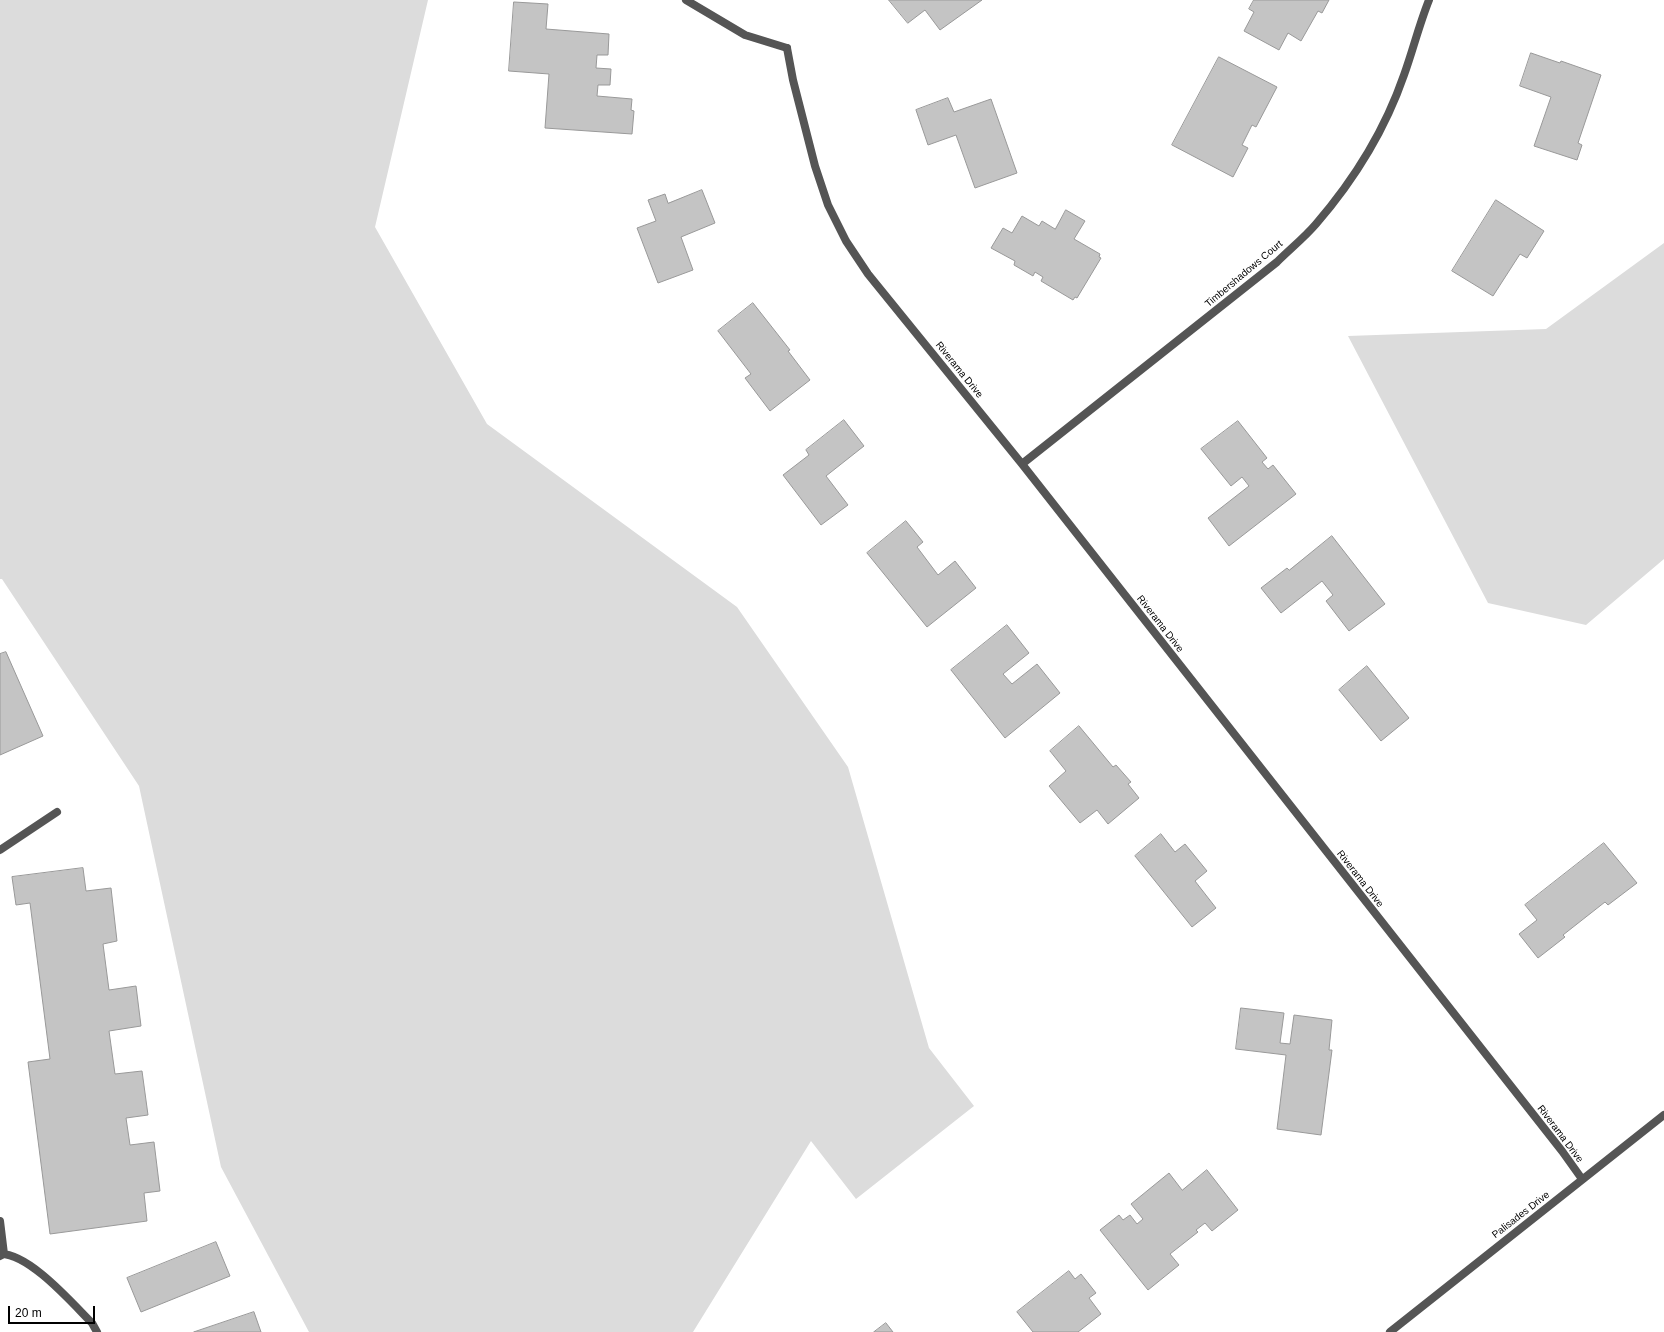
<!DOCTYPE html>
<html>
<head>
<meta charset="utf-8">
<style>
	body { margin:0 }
	#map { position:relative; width:1664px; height:1332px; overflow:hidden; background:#fff; font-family:Helvetica,sans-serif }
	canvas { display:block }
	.scale { position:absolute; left:8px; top:1306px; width:87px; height:18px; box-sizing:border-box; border:2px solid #000; border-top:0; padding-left:5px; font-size:12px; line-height:14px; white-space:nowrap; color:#000; -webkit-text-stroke:3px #fff; paint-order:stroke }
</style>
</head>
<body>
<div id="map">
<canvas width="1664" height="1332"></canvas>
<div class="scale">20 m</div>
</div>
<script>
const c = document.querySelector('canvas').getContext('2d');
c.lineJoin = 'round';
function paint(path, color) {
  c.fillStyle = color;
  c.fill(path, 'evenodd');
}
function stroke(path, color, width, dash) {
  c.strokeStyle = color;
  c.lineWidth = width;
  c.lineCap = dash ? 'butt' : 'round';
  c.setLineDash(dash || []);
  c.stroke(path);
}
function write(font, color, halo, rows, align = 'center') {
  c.font = font + ' Helvetica,sans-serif';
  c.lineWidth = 3;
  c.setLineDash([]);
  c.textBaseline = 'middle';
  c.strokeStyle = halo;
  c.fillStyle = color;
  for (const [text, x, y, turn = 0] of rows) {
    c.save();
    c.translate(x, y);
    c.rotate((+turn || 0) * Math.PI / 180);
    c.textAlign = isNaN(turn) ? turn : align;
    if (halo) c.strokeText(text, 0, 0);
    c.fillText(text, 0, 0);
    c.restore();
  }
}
paint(new Path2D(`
	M0 0H428L375 227 487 424 737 607 848 767 929 1048 974 1106 856 1199 811 1141 693 1332H309L221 1167 139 786 2 579H0Z
	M1664 243V559L1586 625 1488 603 1348 336 1546 329Z`), '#dcdcdc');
const building = new Path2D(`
	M889 0H982L940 30 925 10 908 23Z
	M1254 0H1329L1322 13 1318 11 1301 41 1288 33 1279 50 1244 31 1254 12 1249 9Z
	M514 2 548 4 546 29 609 34 608 55H597L596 68 611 69 610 85H598L597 96 632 99 631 110 634 111 632 134 545 128 549 74 509 71Z
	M1531 53 1560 63 1561 61 1601 75 1578 143 1582 145 1577 160 1534 146 1551 97 1520 86Z
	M1219 57 1277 87 1256 127 1252 125 1242 145 1248 148 1233 177 1172 145Z
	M948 98 954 112 991 99 1017 173 975 188 956 135 928 145 916 110Z
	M702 190 715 223 681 237 693 270 658 283 637 228 656 221 648 200 665 194 668 203Z
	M1496 200 1544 231 1527 258 1520 254 1493 296 1452 271Z
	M1066 210 1085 221 1074 239 1100 254 1099 257 1101 258 1077 298 1075 297 1073 300 1041 281 1043 277 1035 272 1033 276 1014 265 1015 261 991 248 1003 228 1012 233 1022 216 1039 226 1042 221 1055 229Z
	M753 303 790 350 788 351 810 380 770 411 745 378 751 374 718 331Z
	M844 420 864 446 826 476 848 505 821 525 783 475 809 455 806 450Z
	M1238 421 1267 458 1262 462 1268 469 1273 465 1296 494 1229 546 1208 518 1249 486 1242 477 1231 486 1201 449Z
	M906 521 923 542 917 547 938 575 955 561 976 588 927 627 867 553Z
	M1332 536 1385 604 1349 631 1326 601 1333 595 1322 581 1281 613 1261 588 1287 568 1289 570Z
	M1007 625 1029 653 1003 674 1012 684 1037 664 1060 693 1005 738 951 670Z
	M6 652 43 736 0 755V654Z
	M1367 666 1409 718 1381 741 1339 690Z
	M1079 726 1113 767 1116 765 1131 782 1128 784 1139 798 1108 824 1097 810 1080 823 1049 786 1066 771 1050 751Z
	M1161 834 1175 852 1185 844 1207 871 1195 881 1216 908 1192 927 1135 856Z
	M1604 843 1637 883 1608 905 1605 902 1563 935 1565 937 1538 958 1519 934 1537 920 1525 905Z
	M83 868 86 891 111 888 117 941 103 944 109 990 136 986 141 1026 109 1031 115 1074 142 1071 148 1115 126 1118 130 1145 154 1142 160 1191 144 1193 147 1221 50 1234 28 1062 50 1059 30 903 16 905 12 877Z
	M1241 1008 1284 1013 1280 1043 1290 1044 1294 1015 1332 1020 1329 1050H1332L1321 1135 1277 1129 1286 1055 1236 1049Z
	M1207 1170 1238 1210 1212 1231 1205 1223 1196 1230 1198 1232 1170 1254 1179 1265 1148 1290 1100 1230 1119 1215 1123 1220 1130 1215 1137 1224 1143 1219 1131 1204 1169 1173 1182 1190Z
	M216 1242 230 1276 141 1312 127 1278Z
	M1069 1271 1075 1279 1081 1274 1096 1293 1089 1298 1101 1314 1078 1332H1033L1017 1312Z
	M254 1312 261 1332H194Z
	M886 1323 893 1332H874Z`);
paint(building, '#c4c4c4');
stroke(building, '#999', 1);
stroke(new Path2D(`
	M686 0 745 35 787 48`), '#555', 8);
stroke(new Path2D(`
	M787 48 793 80 815 166 828 205 846 241 868 274 1022 464 1562 1151 1582 1179
	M1022 464 1277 262C1290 249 1304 238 1316 224 1354 180 1385 130 1404 75 1413 50 1419 25 1429 0
	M0 850 57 812
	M0 1221 4 1254 0 1256
	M0 1254C29 1253 72 1303 92 1323L97 1332
	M1390 1332 1664 1115`), '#555', 8);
write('10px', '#000', '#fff', [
	["Timbershadows Court",1244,274,-40],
	["Riverama Drive",959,370,51],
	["Riverama Drive",1160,624,52],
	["Riverama Drive",1360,879,52],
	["Riverama Drive",1560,1134,53],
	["Palisades Drive",1521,1215,-38]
]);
</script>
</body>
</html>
